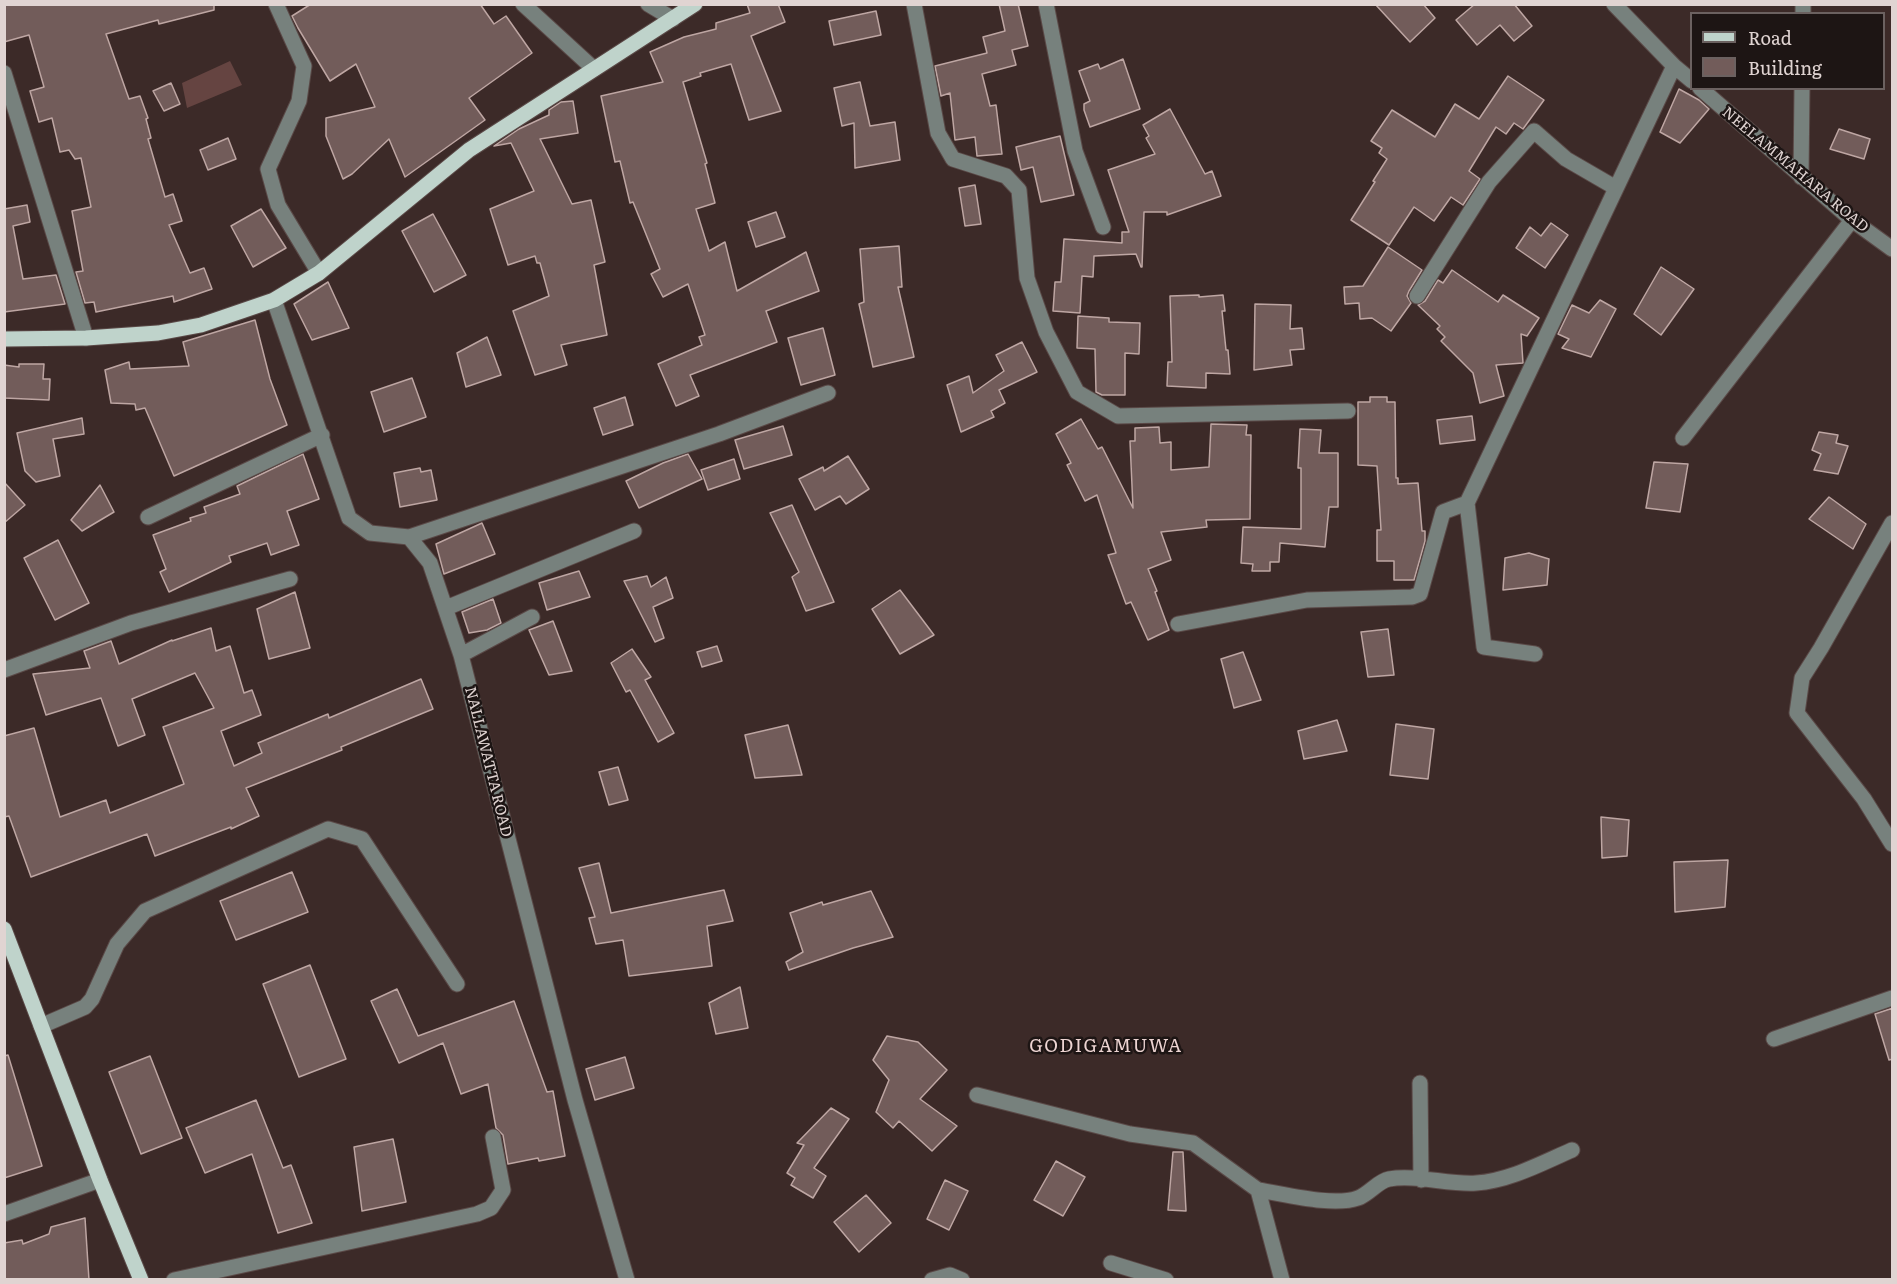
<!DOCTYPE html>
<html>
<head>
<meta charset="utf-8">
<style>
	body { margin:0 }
	#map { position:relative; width:1897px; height:1284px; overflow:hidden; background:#3c2a28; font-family:Literata,serif }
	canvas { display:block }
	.frame { position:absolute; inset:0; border:6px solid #e0d4d2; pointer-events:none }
	.legend { position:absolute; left:1690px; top:12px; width:195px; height:78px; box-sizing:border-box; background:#1d1514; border:2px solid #6b6160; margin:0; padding:8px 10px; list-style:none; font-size:18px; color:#e0d4d2 }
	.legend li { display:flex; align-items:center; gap:12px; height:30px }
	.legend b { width:30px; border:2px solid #6b6160 }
</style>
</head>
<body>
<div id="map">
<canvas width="1897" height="1284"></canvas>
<div class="frame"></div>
<ul class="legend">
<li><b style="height:8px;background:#bfd3cb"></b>Road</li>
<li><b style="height:16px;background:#725c5a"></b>Building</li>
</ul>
</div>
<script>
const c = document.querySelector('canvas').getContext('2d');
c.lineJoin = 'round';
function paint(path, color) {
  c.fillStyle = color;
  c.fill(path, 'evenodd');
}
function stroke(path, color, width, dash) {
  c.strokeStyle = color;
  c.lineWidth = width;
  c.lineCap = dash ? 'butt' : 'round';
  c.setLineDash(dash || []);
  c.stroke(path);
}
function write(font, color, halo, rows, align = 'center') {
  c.font = font + ' Literata,serif';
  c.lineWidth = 5;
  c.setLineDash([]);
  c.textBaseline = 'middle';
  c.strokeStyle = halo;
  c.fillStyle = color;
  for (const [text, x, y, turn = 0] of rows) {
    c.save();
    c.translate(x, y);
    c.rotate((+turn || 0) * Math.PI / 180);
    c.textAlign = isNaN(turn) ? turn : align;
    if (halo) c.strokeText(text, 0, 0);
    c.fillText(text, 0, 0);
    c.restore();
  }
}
paint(new Path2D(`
	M230 61 242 85 187 108 182 83Z`), '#654441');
const building = new Path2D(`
	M4 4H214V10L159 24 158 20 106 34 129 99 140 96 148 118 146 119 151 138 148 139 165 197 173 194 182 221 169 225 190 273 204 268 212 289 174 302 173 296 96 312 94 302 85 303 76 272 83 271 72 211 91 207 81 158 75 159 69 150 60 152 52 118 39 122 30 91 44 87 29 35 4 42Z
	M311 4H480L494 24 506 16 532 53 469 98 485 120 405 177 389 139 352 174 343 179 326 136V118L375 107 356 64 330 81 298 28 292 16Z
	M747 4H778L785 22 751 36 781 111 749 120 731 64 700 73 701 76 683 82 707 163 705 164 715 203 696 209 709 251 725 242 737 291 806 252 819 291 766 311 777 342 690 375 699 396 676 406 658 364 702 345 699 337 705 335 688 284 663 297 651 274 660 269 633 202 630 203 620 161 615 162 601 96 663 82 650 52 684 37 716 29V23L750 13Z
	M999 4H1018L1028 46 1012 50 1016 65 982 74 990 106 996 105 1002 154 977 156 975 137 955 140 950 93 941 96 935 66 987 53 983 37 1005 31Z
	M1375 4H1423L1435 18 1410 42Z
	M1475 4H1514L1532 26 1514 41 1500 25 1477 45 1456 20Z
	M876 11 881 35 834 45 829 21Z
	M1123 59 1140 109 1090 127 1084 110V104L1090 101 1079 71 1098 64 1100 69Z
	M1508 76 1544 100 1523 129 1514 123 1506 134 1496 127 1469 171 1480 179 1463 205 1451 197 1434 221 1414 207 1389 245 1351 220 1375 182 1373 181 1387 159 1379 153 1382 148 1371 141 1392 110 1435 137 1455 104 1479 119Z
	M860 82 870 126 895 122 900 160 855 168 854 123 842 126 834 88Z
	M171 83 180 104 164 111 153 91Z
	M1679 89 1699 100 1709 109 1680 143 1660 132Z
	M573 101 578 133 540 139 572 204 591 200 605 262 594 265 607 335 561 345 567 365 535 375 513 311 549 296 540 263H537L535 256 508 265 490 209 534 191 511 143 494 146 519 129 549 115V110L561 102Z
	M1170 109 1205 174 1212 171 1221 196 1167 215V212H1144L1142 267H1141L1136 254 1094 256 1093 277 1082 276 1080 313 1053 311 1055 282H1061L1064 239 1122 243V232H1129L1108 170 1155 154 1146 138 1149 136 1143 125Z
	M1839 129 1870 139 1864 159 1830 149Z
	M1060 136 1074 195 1041 202 1033 167 1021 170 1016 147Z
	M228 138 236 159 208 170 200 150Z
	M975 185 981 224 965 226 959 188Z
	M27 205 30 222 13 226 23 279 56 275 65 304 4 312V209Z
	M261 209 286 248 253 267 231 226Z
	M776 212 785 237 756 247 748 222Z
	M433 214 466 275 434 292 402 231Z
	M1551 223 1568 235 1545 268 1516 248 1530 227 1541 236Z
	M899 246 902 287H898L914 357 873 367 859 304 864 302 860 249Z
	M1388 247 1422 270 1409 291 1407 296 1411 303 1391 331 1372 318 1360 319 1359 303 1345 304 1344 287 1363 286Z
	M1661 267 1694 289 1661 335 1634 314Z
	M1452 270 1498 302 1503 295 1539 318 1527 336 1521 334 1523 363 1496 365 1504 396 1480 403 1473 373 1441 341 1445 337 1437 329 1440 326 1418 305 1425 301 1438 280 1443 283Z
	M328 282 349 328 312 340 294 304Z
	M1199 295V297L1223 295 1225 311H1222L1226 350H1228L1230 374 1206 373V388L1167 386 1168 362H1172L1170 296Z
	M1600 300 1616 309 1591 357 1562 348 1569 339 1558 334 1572 305 1589 313Z
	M1255 304 1291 305 1290 329 1302 328 1304 349 1290 350 1292 365 1254 370Z
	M1078 316 1109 318V322L1140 323 1139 354 1125 353V395H1102L1096 392 1095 349 1077 348Z
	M255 320 270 379 287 425 174 476 145 408 136 410 135 404 111 403 105 370 129 362 130 369 189 366 183 342Z
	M823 328 835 375 801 385 788 338Z
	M487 337 501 375 466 387 457 353Z
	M1022 342 1037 372 999 390 1005 403 991 411 994 417 961 432 947 385 969 376 973 393 1004 371 996 355Z
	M19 364H44L43 379H50L49 400 4 398V365L19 367Z
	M412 378 426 417 384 432 371 392Z
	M625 397 633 425 603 435 594 408Z
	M1370 397H1387V402H1395L1396 478H1398V484L1418 483 1422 531H1425V541L1414 580H1394V561H1377V530H1381L1377 466 1358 465V402H1370Z
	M1472 416 1475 440 1440 444 1437 420Z
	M82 418 84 434 53 439 60 476 36 482 25 471 17 433Z
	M1081 419 1098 449 1102 447 1133 508 1130 441H1135V428L1159 427 1160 443 1171 442V470L1209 467 1211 424 1247 425 1246 435H1251L1250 519 1206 520 1207 527 1161 532 1171 560 1148 569 1157 591 1155 592 1169 630 1148 640 1131 602 1126 604 1108 555 1116 553 1097 495 1085 501 1067 465 1071 463 1056 434Z
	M783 426 792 455 744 469 735 440Z
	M1300 429 1321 430 1319 453H1338V507H1329L1325 547 1280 543 1279 562H1270V571H1252L1253 564 1241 563 1243 527 1301 529V468H1298Z
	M1819 432 1838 435 1836 443 1848 446 1838 474 1814 470 1821 454 1812 450Z
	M303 454 319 499 287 511 299 545 271 555 267 543 229 556 231 562 169 592 160 572 166 569 153 535 191 521 190 518 206 513 204 507 240 494 237 486Z
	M688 454 702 479 639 508 626 481 663 463Z
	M848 456 869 489 846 504 840 496 815 510 799 479 823 467 824 471Z
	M734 459 740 479 708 490 701 470Z
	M1654 462 1688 464 1680 512 1646 508Z
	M420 468 421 472 431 470 437 500 400 507 394 473Z
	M4 482 25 505 4 523Z
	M100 485 114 512 82 531 71 520Z
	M1829 497 1866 524 1853 549 1809 519Z
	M792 505 834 602 806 611 792 577 799 572 770 513Z
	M482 523 495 554 444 574 436 544Z
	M58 540 89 603 55 620 24 558Z
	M1529 553 1549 559 1547 585 1503 590 1505 558Z
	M579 571 590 597 547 610 539 583Z
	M647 576 651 587 666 577 673 598 653 607 664 638 655 642 624 581Z
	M900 590 934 635 900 654 872 609Z
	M295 592 310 648 269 659 257 609Z
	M493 599 501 623 487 630 469 633 462 612Z
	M553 621 572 671 549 675 529 630Z
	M211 628 216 651 230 646 244 693 252 690 261 715 221 731 234 766 262 753 258 743 328 714 329 718 421 679 433 709 341 747 342 750 246 788 259 816 231 829V827L155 856 147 834 31 877 9 816 4 817V736L34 728 60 817 106 800 110 813 184 784 163 727 214 708 195 673 132 699 145 735 118 746 101 698 46 715 33 674 90 668 84 651 111 641 119 664 172 640V641Z
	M1388 629 1394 675 1368 677 1361 632Z
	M717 646 722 661 702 667 697 652Z
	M632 649 651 677 645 680 674 733 658 742 630 690 626 692 611 663Z
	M1243 652 1261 700 1234 708 1221 659Z
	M1337 720 1347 751 1304 759 1298 731Z
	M1396 724 1434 729 1428 779 1390 775Z
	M788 725 802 775 755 778 745 735Z
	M618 767 628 800 609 805 599 772Z
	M1601 817 1629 820 1627 856 1602 858Z
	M1728 860 1725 907 1675 912 1674 862Z
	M599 863 611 913 724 890 733 921 707 926 712 966 629 976 623 940 596 944 589 918 595 917 579 868Z
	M292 872 308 912 236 940 220 901Z
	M871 891 893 937 853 948 789 970 786 962 803 952 790 913 822 902 823 905Z
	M310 965 346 1059 299 1077 263 984Z
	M740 987 748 1028 716 1034 709 1003Z
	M397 989 418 1036 514 1001 547 1092 553 1091 565 1156 539 1161 538 1158 508 1164 503 1135 496 1128 488 1084 461 1094 443 1043 399 1063 371 1001Z
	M1893 1008V1059L1889 1060 1875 1014Z
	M887 1036 918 1042 947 1070 920 1099 957 1126 932 1151 899 1121 893 1128 876 1112 889 1080 873 1060Z
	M8 1055 42 1166 4 1178V1056Z
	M150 1056 182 1138 141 1154 109 1072Z
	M625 1057 634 1088 595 1100 586 1069Z
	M256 1100 283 1168 291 1165 312 1223 278 1233 252 1154 205 1173 186 1128Z
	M831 1108 849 1119 814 1168 826 1176 813 1198 791 1185 795 1178 787 1173 804 1145 797 1143Z
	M393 1139 406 1202 362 1211 354 1147Z
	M1173 1152H1183L1186 1211 1168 1210Z
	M1056 1161 1085 1177 1063 1216 1034 1200Z
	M945 1180 968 1191 949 1230 927 1219Z
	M866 1195 891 1223 859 1252 834 1222Z
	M85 1218 89 1280H4V1243L22 1240 23 1244 49 1234 51 1227Z`);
paint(building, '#725c5a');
stroke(building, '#bea6a3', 1.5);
const minor = new Path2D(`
	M276 4 304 66 299 101 268 169 278 205 319 273
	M523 4 594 69
	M648 4 673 19
	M914 4 938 133 953 159 1006 176 1019 190 1027 278 1046 332 1077 392 1118 416 1348 411
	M1046 4 1075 151 1103 227
	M1614 4 1674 66 1692 81
	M1803 14V4
	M4 73 86 338
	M1700 88 1852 220 1892 249
	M1801 177 1802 88
	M1417 296 1489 182 1534 131 1566 159 1616 188
	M274 300 349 518 370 533 409 537 430 563 461 655 575 1100 627 1280
	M1683 438 1852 220
	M1467 503 1484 647 1535 654
	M148 517 322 435
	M1892 523 1821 648 1802 678 1797 713 1864 799 1892 844
	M409 537 719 434 828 393
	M446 608 634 531
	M1178 624 1307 600 1412 597 1420 594 1443 512 1467 503 1674 66
	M461 655 532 617
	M4 670 131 623 290 579
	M41 1026 85 1007 92 999 117 944 145 911 328 829 362 839 457 984
	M1774 1039 1892 998
	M1420 1083 1421 1180
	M977 1095 1130 1134 1193 1143 1258 1190 1282 1280
	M1258 1190C1285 1194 1333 1207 1358 1198 1369 1194 1378 1181 1389 1179 1415 1174 1449 1185 1476 1183 1509 1181 1542 1163 1572 1150
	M4 1214 100 1180
	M1111 1263 1166 1280
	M174 1280 477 1214 491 1208 503 1190 493 1137
	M932 1280 950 1275 962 1280`);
const major = new Path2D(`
	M4 339 86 338 158 333 201 325 274 300 319 273 469 150 695 4
	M4 929 100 1180 141 1280`);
stroke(minor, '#5a4947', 17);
stroke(major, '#5a4947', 17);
stroke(minor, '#77817d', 15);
stroke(major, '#bfd3cb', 15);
write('15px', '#e0d4d2', '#1d1514', [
	["NEELAMMAHARA ROAD",1795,170,40],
	["NALLAWATTA ROAD",488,762,76]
]);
c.letterSpacing = '1.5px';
write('18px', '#edd4d2', '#1d1514', [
	["GODIGAMUWA",1106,1047]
]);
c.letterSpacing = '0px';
</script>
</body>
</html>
